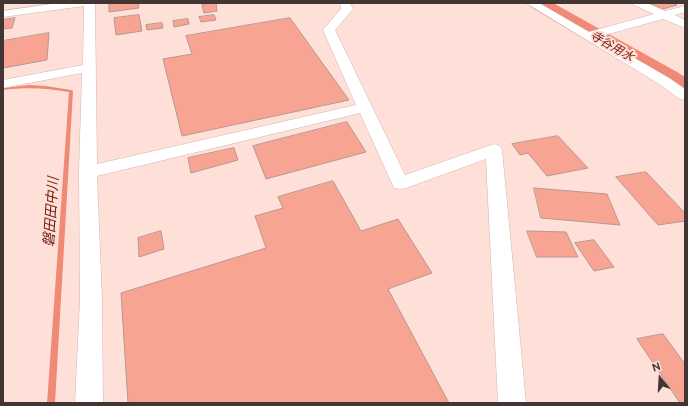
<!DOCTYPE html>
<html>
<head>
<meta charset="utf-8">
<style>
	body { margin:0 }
	#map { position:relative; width:688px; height:406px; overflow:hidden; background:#ffe0d9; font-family:Ubuntu,sans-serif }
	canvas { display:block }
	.frame { position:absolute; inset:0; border:4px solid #413633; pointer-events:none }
	.north { position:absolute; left:640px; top:358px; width:40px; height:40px; -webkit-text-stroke:3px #ffe0d9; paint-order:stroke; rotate:342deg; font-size:11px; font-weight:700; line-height:16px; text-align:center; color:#413633 }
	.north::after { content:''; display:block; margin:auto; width:14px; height:18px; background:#413633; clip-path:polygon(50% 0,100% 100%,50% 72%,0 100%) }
</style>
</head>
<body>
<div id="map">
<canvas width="688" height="406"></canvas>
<div class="frame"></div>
<div class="north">N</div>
</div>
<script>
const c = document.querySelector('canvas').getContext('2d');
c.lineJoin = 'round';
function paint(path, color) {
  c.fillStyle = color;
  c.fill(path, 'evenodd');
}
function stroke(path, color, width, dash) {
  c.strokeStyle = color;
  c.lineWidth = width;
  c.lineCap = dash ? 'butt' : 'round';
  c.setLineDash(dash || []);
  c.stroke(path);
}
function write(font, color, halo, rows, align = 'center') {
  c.font = font + ' Ubuntu,"Noto Sans JP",sans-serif';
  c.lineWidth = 4;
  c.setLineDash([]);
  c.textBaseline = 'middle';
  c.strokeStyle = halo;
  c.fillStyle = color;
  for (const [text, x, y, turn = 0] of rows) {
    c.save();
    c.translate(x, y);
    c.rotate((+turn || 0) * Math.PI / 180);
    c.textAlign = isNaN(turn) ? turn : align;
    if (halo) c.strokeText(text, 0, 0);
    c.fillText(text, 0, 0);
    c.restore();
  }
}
paint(new Path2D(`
	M29 85 46 86 71 90 73 91 55 403H47L69 92C47 88 25 87 3 90V88Z`), '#f08976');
paint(new Path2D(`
	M528 3H553L677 72 685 77V96L676 94 531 7Z`), '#f08976');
const building = new Path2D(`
	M117 3H138L139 8 109 12V4Z
	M216 3 217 11 204 13 202 5Z
	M648 3H673L677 5 663 9Z
	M139 15 142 31 116 35 114 18Z
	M214 15 216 20 201 22 199 17Z
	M15 18 12 28 3 29V20Z
	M290 18 349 100 182 136 163 59 192 54 186 36Z
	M188 19 189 24 174 27 173 21Z
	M162 23 163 28 147 30 146 25Z
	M49 33 47 60 3 68V41Z
	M347 122 366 152 266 179 253 146Z
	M558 136 588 168 547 176 528 153 520 155 512 144Z
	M234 148 238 160 191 173 188 158Z
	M646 172 685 213V221L658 225 616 177Z
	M333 181 361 231 398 219 432 273 388 289 449 403H128L121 293 266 248 255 216 283 208 278 197Z
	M534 188 607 194 620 225 541 218Z
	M161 231 164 249 139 257 138 238Z
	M527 231 566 232 578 257H537Z
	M594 240 614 267 594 271 575 243Z
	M663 334 685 364V403H680L637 339Z`);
paint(building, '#f8a493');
stroke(building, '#b59892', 1);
const minor = new Path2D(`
	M58 3H95L97 164 356 105 323 30 341 9 340 3H350L353 9 335 30 405 175 494 144 500 146 502 150 526 403H498L486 159 406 188 400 189 394 188 360 113 97 176 102 299 103 403H75L80 299 79 172 82 73 3 88V80L83 65 84 6 3 17V11Z
	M526 3H539L589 32 654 14 634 5 633 3H647L665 11 685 6V12L675 15 685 20V28L663 19 598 37 669 78 685 89V100L680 99 659 84Z`);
stroke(minor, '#d2b4ae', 1);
paint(minor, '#fff');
write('italic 12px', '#74190c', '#ffe0d9', [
	["寺谷用水",612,46,30]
]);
write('italic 14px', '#74190c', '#ffe0d9', [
	["磐田田中川",51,212,-86]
]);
</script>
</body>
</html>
